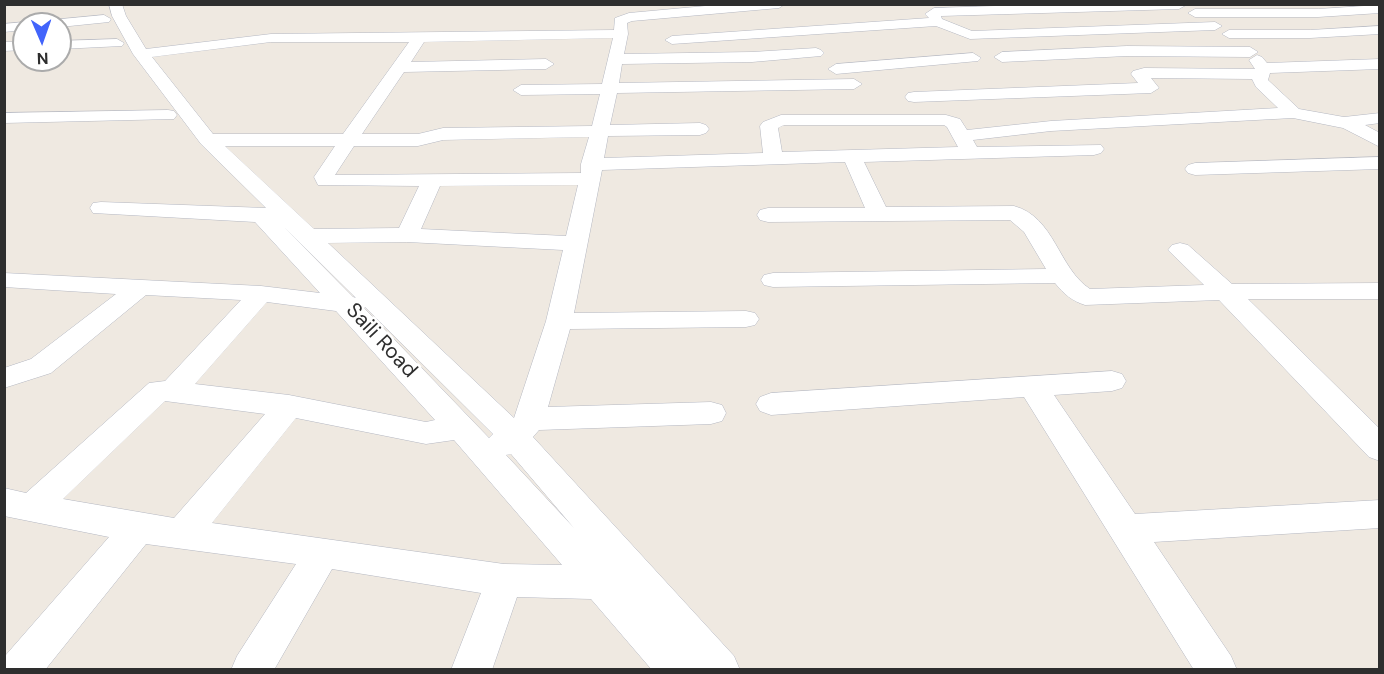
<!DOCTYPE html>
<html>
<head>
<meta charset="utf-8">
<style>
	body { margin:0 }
	#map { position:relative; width:1384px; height:674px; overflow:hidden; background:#efe9e1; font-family:"DM Sans",sans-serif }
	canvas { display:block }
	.frame { position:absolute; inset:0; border:6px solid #2e2e2e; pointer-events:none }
	.north { position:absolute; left:12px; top:12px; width:60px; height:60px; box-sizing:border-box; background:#fff; border:2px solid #ababab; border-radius:50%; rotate:178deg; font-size:16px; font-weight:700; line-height:24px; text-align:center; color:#2e2e2e }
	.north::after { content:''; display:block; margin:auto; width:21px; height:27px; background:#4264fb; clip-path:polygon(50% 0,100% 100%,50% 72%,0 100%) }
</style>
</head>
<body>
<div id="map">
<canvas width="1384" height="674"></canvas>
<div class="frame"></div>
<div class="north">N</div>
</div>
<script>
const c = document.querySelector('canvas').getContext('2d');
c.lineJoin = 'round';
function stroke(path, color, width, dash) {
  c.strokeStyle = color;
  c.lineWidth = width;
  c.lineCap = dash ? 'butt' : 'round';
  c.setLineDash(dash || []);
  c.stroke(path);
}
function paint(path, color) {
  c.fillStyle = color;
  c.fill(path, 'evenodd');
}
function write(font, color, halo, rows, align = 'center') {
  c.font = font + ' "DM Sans",sans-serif';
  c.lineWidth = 5;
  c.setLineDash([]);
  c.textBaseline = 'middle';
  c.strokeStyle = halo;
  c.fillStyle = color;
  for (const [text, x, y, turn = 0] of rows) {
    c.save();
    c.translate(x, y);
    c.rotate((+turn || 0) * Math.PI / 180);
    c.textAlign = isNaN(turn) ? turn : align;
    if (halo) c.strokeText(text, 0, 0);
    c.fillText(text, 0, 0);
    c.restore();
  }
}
const minor = new Path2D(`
	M109 4H122L126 16 146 49 271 34 614 30 615 18 629 13 727 4H785L779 8 632 21 627 23 628 34 624 54 752 52 816 48 821 50 824 53 821 56 752 62 622 64 619 83 854 79 862 84 854 89 617 93 610 125 700 123 706 125 709 129 706 133 700 135 608 136 604 158 763 153 760 126 763 122 781 115H946L960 119 967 130 1051 121 1278 108 1256 87 1252 79 1151 78 1159 88 1151 93 914 102 908 101 905 97 908 93 914 92 1138 83 1131 74 1133 71 1144 68 1255 69 1249 60 1257 55 1262 57 1267 63 1380 59V69L1270 73 1268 80 1299 109 1344 117 1380 113V123L1365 125 1380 133V147L1343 128 1293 118 1051 131 973 140 977 147 1101 145 1104 149 1101 153 1094 155 864 162 886 207 1014 206C1055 217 1058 268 1090 289L1204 285 1168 250 1172 245 1180 243 1188 245 1232 284 1380 283V299H1248L1380 429V461L1369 457 1219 300 1085 305C1072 301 1064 294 1055 283L773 287 764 285 761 280 764 275 773 273 1046 269 1024 232 1010 220 768 222 760 220 757 215 760 210 768 208H865L845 162 602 170 574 313 746 311 755 313 759 319 755 325 746 327 570 329 548 407 711 402 722 405 726 413 722 421 711 424 539 430 533 437 734 656 740 670H652L591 599 517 597 492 670H451L481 593 332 569 274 670H231L237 656 296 564 146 544 45 670H4L5 656 109 537 4 516V488L26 493 149 383 165 381 241 300 146 295 51 373 4 388V368L31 359 116 294 4 287V273L261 286 320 293 255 222 93 213 90 208 93 203 101 202 266 208 201 144 133 54 112 16ZM613 38 602 84 521 85 513 90 521 95 600 94 592 126 443 128 418 134H362L404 72 546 69 554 64 546 59 411 62 424 42ZM271 42H409L343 134H213L152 57ZM784 125H944L947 127 958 147 782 152 778 128ZM589 137 581 164V173L335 175 354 146H418L443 140ZM225 146H335L314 177 318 185 419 186 399 228 314 229ZM578 185 566 236 421 229 440 186ZM284 227 356 298 353 297ZM407 242 563 250 546 321 514 418 328 243ZM267 302 336 311 435 420 426 422 289 395 195 384ZM365 307 493 434 489 438 364 308ZM165 401 265 414 174 518 63 499ZM296 418 426 444 454 440 562 565 504 564 212 523ZM511 454 574 528 506 455Z
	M1057 4 1186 5 1179 9 941 16 942 19 972 31 1215 22 1222 26 1215 30 970 39 936 26 672 44 665 40 672 36 929 18 925 14 934 8Z
	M1380 5V13L1318 17H1195L1188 13 1195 9H1318Z
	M104 15 111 19 109 22 60 27V24H44L51 20Z
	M24 22 30 24H24V30L4 32V24Z
	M1380 26V34L1310 38H1229L1222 34 1229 30H1310Z
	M117 39 124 43 122 46 60 49V41Z
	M4 42H24V50L4 51Z
	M1127 46 1250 47 1258 52 1250 57 1127 56 1002 62 994 57 1002 52Z
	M973 53 981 58 978 61 836 74 828 69 836 64Z
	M168 110 174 111 177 115 174 119 4 123V113Z
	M1380 157V169L1195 175 1188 173 1185 169 1188 165 1195 163Z
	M1112 371 1122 374 1126 381 1122 388 1112 391 1054 395 1135 514 1380 500V528L1154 542 1231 656 1237 670H1194L1024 397 771 415 760 411 756 404 760 397 771 393Z`);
stroke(minor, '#b4b7c1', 1);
paint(minor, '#fff');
write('21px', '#2e2e2e', '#fff', [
	["Saili Road",381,341,47]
]);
</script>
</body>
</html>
